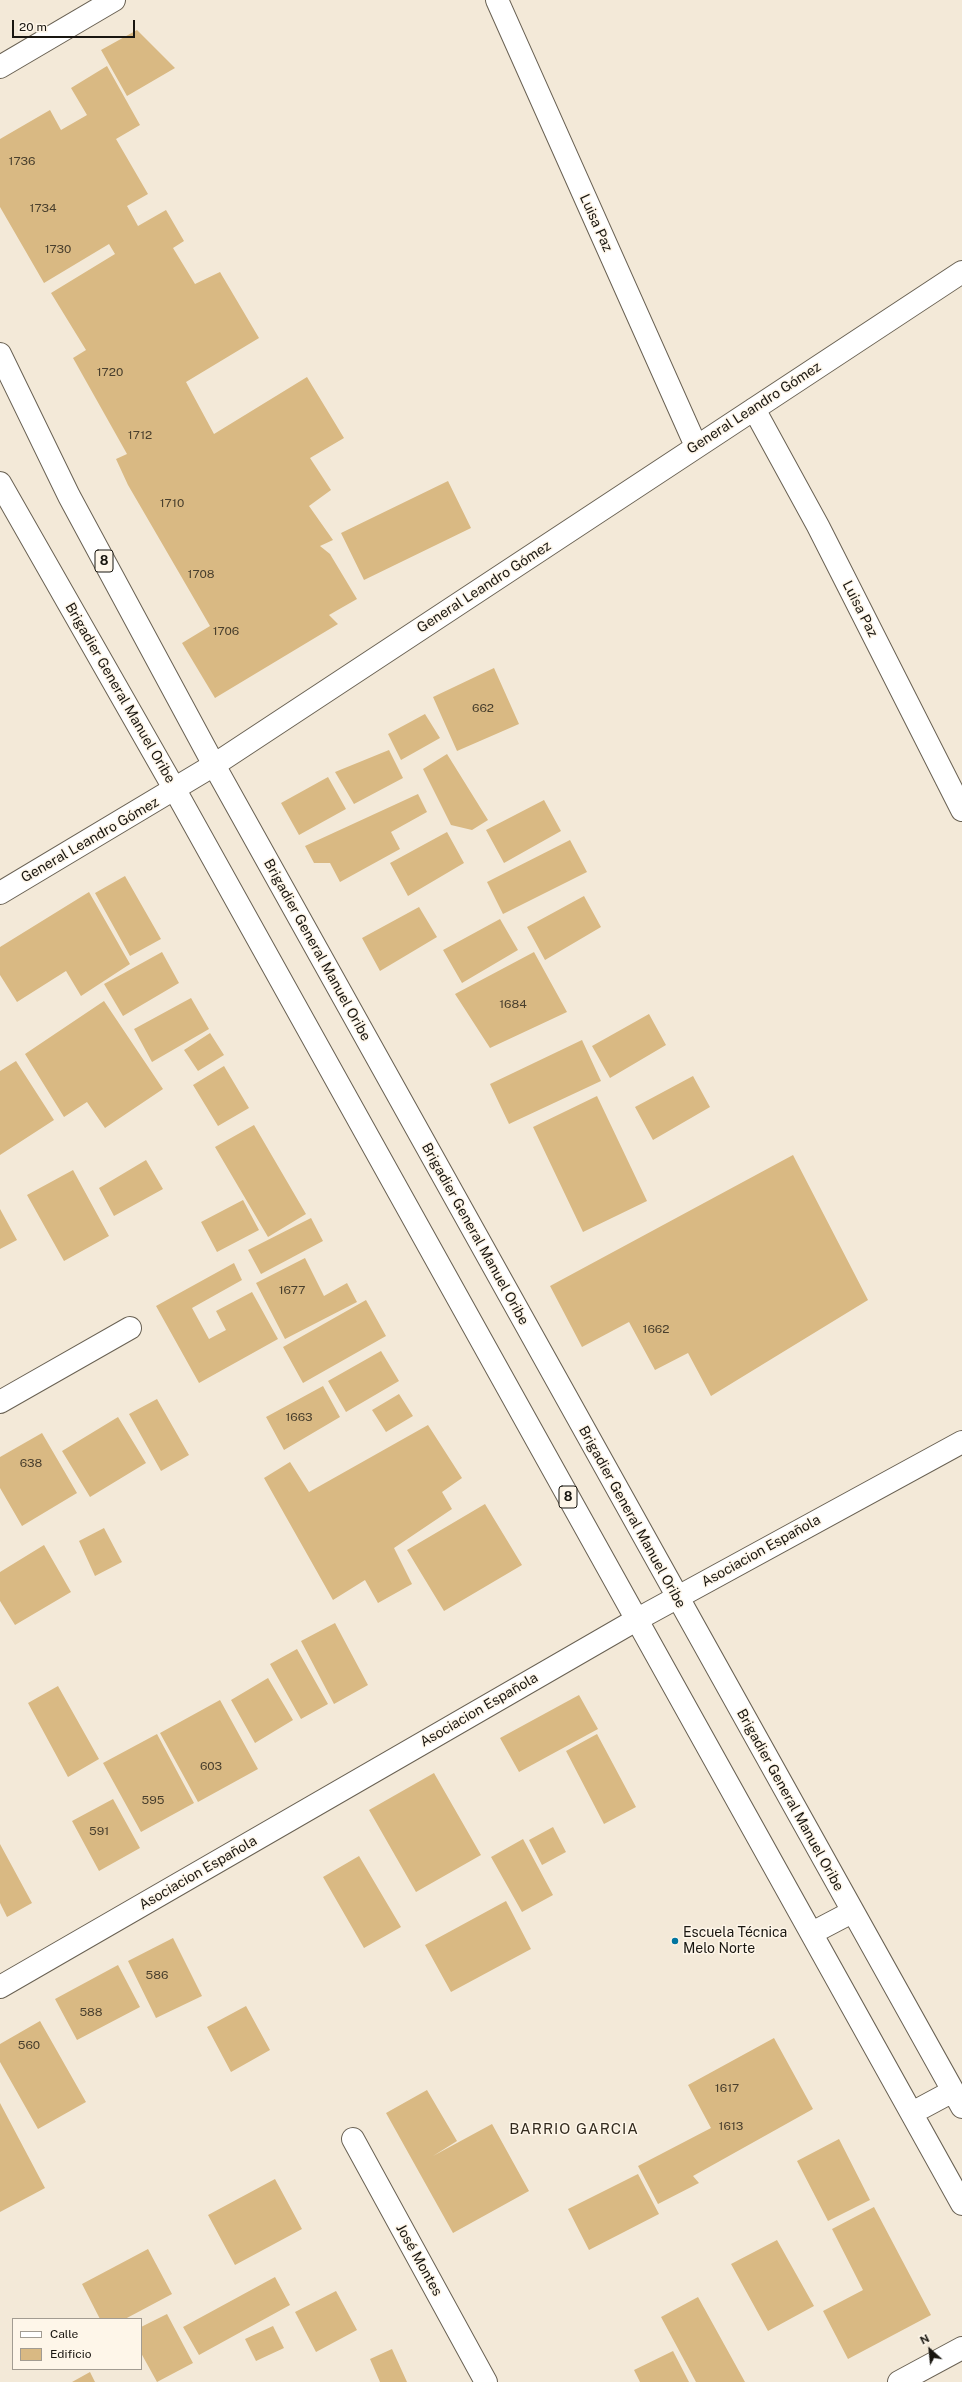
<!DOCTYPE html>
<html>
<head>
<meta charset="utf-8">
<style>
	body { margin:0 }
	#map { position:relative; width:962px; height:2382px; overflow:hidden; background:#f3e9d8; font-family:"Public Sans",sans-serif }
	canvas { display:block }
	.legend { position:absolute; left:12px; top:2318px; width:130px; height:52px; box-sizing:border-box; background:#fef6e9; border:1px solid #a29c92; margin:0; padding:5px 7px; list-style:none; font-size:12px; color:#191610 }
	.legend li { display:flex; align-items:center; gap:8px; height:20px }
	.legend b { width:20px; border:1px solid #a29c92 }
	.north { position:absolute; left:910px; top:2330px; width:40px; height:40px; -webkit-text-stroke:3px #fef6e9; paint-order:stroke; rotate:333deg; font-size:11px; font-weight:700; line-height:16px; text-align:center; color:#191610 }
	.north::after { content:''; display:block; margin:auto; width:14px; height:18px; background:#191610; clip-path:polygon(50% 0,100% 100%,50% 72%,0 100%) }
	.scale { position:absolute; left:12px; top:20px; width:123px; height:18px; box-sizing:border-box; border:2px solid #191610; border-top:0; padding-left:5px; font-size:12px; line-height:14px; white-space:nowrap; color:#191610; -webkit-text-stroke:3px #fef6e9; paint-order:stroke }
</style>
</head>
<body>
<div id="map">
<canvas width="962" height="2382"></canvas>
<ul class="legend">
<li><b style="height:5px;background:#fff"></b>Calle</li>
<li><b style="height:11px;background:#d9b983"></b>Edificio</li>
</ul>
<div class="north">N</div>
<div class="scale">20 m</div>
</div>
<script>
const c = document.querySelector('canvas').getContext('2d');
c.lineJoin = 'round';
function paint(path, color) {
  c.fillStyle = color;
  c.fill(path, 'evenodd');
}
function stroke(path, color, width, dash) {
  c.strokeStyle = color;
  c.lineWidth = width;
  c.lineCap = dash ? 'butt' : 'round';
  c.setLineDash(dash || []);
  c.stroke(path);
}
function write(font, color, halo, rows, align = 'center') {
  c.font = font + ' "Public Sans",sans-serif';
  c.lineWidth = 3;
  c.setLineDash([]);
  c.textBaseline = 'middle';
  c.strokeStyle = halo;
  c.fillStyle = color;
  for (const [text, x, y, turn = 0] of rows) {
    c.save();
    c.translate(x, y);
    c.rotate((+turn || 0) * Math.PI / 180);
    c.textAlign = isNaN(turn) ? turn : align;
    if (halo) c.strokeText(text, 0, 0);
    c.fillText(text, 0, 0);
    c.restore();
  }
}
paint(new Path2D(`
	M137 30 175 68 127 96 101 50Z
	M107 66 140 125 116 139 148 194 127 206 138 226 166 210 184 241 173 248 195 284 220 272 259 338 186 382 214 434 307 377 344 438 310 458 331 490 309 506 333 540 320 546 330 554 357 599 329 615 338 624 215 698 182 643 210 626 128 485 116 459 127 454 73 358 86 350 51 293 115 254 109 244 44 283 0 207V139L50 110 61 130 87 115 71 88Z
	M448 481 471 528 364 580 341 533Z
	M494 668 519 724 457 751 433 697Z
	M425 714 440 738 401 760 388 734Z
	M389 750 403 778 354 804 335 772Z
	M447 754 488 820 472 830 451 825 423 769Z
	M328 777 346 809 299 835 281 803Z
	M418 794 427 812 391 832 400 849 340 882 330 863H314L305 846Z
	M544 800 561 831 504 863 486 830Z
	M447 832 464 863 408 896 390 863Z
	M570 840 587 872 503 914 487 882Z
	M125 876 161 939 130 956 95 893Z
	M89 892 130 964 81 996 66 971 17 1002 0 975V947Z
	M584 896 601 927 545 960 527 927Z
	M419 907 437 937 380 971 362 938Z
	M500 919 518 950 462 983 443 950Z
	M162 952 179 983 123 1016 104 984Z
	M534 952 567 1012 490 1048 455 994Z
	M191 998 209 1029 152 1062 134 1029Z
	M104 1001 163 1089 105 1128 87 1102 64 1117 25 1054Z
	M649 1014 666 1045 610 1078 592 1046Z
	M210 1033 224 1055 198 1071 184 1050Z
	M582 1040 601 1081 509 1124 490 1084Z
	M16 1061 54 1120 0 1155V1071Z
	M224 1066 249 1108 218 1126 193 1085Z
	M693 1076 710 1107 653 1140 635 1107Z
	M597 1096 647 1201 583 1232 533 1127Z
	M254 1125 306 1214 268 1237 215 1147Z
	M793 1155 868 1300 711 1396 688 1353 655 1370 629 1322 582 1347 550 1286Z
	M146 1160 163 1189 114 1216 99 1188Z
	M73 1170 109 1236 64 1261 27 1195Z
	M243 1200 259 1230 217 1252 201 1222Z
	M0 1209 17 1240 0 1249Z
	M311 1218 323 1241 261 1274 248 1250Z
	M305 1258 324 1296 347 1283 357 1302 285 1339 256 1283Z
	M234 1263 242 1280 192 1308 209 1339 226 1330 216 1311 252 1292 278 1339 199 1383 156 1306Z
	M366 1300 386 1336 303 1383 283 1347Z
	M381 1351 399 1381 346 1412 328 1381Z
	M323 1386 340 1417 284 1450 266 1417Z
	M399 1394 413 1416 386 1432 372 1410Z
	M157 1399 189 1455 161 1471 129 1414Z
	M118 1417 146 1463 90 1497 62 1451Z
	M428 1425 462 1478 442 1492 452 1509 394 1548 412 1584 378 1603 365 1580 333 1600 264 1478 290 1462 309 1492Z
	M42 1433 77 1493 22 1526 0 1488V1457Z
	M485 1504 522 1565 444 1611 407 1550Z
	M104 1528 122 1562 95 1576 79 1541Z
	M44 1545 71 1592 15 1625 0 1601V1572Z
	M335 1623 368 1685 334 1704 301 1641Z
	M297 1649 328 1704 301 1719 270 1664Z
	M268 1678 293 1720 255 1743 231 1700Z
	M58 1686 99 1759 68 1777 28 1703Z
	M579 1695 598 1729 519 1772 500 1738Z
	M220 1700 258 1769 198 1802 160 1733Z
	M157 1734 194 1803 141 1832 103 1763Z
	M597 1734 636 1807 604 1824 566 1751Z
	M434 1773 481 1855 416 1892 369 1810Z
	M113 1799 140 1848 99 1871 72 1821Z
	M553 1827 566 1852 542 1865 529 1840Z
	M523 1839 553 1895 522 1912 491 1857Z
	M0 1844 32 1903 7 1917 0 1903Z
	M359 1856 401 1927 364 1948 323 1877Z
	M506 1901 531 1949 451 1992 425 1945Z
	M173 1938 202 1996 156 2018 128 1961Z
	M118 1965 140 2007 77 2040 55 1999Z
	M246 2006 270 2050 231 2072 207 2027Z
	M40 2021 86 2102 38 2129 0 2062V2044Z
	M774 2038 813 2109 693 2176 699 2183 658 2204 638 2166 711 2128 688 2085Z
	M427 2090 457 2141 433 2156 492 2124 529 2191 453 2233 386 2113Z
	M0 2103 45 2188 0 2212Z
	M839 2139 870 2200 828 2221 797 2161Z
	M638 2174 659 2214 589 2250 568 2209Z
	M275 2179 302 2229 235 2265 208 2215Z
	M874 2207 931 2315 848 2359 823 2311 863 2290 832 2229Z
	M777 2240 814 2306 768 2331 731 2264Z
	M148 2249 172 2294 125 2319H100L82 2284Z
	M275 2277 290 2305 199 2355 183 2327Z
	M336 2291 357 2330 316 2352 295 2312Z
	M698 2297 745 2382H696L661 2317Z
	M167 2314 193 2363 157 2382 141 2353V2327Z
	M273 2326 284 2348 256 2361 245 2339Z
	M392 2349 407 2382H380L370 2359Z
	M673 2351 689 2382H640L634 2370Z
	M90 2372 95 2382H72Z`), '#d9b983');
const street = new Path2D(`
	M497 0 696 446
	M0 67 114 0
	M754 409 818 526 962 810
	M0 893 214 765 962 272
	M0 1402 130 1328
	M0 1987 636 1620 962 1442
	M353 2139 486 2382
	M899 2382 962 2348`);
const primary = new Path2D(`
	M0 354 69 496 214 765 962 2107
	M0 483 175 790 962 2204
	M812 1933 852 1912
	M912 2113 953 2091`);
stroke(street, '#696153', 24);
stroke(primary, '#696153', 24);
stroke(street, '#fff', 22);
stroke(primary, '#fff', 22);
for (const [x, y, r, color] of [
	[675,1941,4,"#01759f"]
]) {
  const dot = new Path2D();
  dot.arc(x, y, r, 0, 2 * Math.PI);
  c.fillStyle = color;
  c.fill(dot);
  stroke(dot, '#fef6e9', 1.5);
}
write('12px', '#493f2d', null, [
	["1736",22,161],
	["1734",43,208],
	["1730",58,249],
	["1720",110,372],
	["1712",140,435],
	["1710",172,503],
	["1708",201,574],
	["1706",226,631],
	["662",483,708],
	["1684",513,1004],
	["1677",292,1290],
	["1662",656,1329],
	["1663",299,1417],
	["638",31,1463],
	["603",211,1766],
	["595",153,1800],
	["591",99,1831],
	["586",157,1975],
	["588",91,2012],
	["560",29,2045],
	["1617",727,2088],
	["1613",731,2126]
]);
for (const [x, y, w] of [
	[104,561,18],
	[568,1497,18]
]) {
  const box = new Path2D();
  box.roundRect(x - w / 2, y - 11, w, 22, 3);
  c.fillStyle = '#fef6e9';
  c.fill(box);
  stroke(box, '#191610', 1);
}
write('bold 13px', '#191610', null, [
	["8",104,561],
	["8",568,1497]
]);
write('14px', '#191610', '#fef6e9', [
	["Luisa Paz",596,223,66],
	["General Leandro Gómez",754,408,-33],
	["General Leandro Gómez",484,587,-33],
	["Luisa Paz",860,609,63],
	["Brigadier General Manuel Oribe",120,693,60],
	["General Leandro Gómez",90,840,-30],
	["Brigadier General Manuel Oribe",317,950,61],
	["Brigadier General Manuel Oribe",475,1234,61],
	["Brigadier General Manuel Oribe",632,1517,61],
	["Asociacion Española",761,1551,-29],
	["Asociacion Española",479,1710,-30],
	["Brigadier General Manuel Oribe",790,1800,61],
	["Asociacion Española",198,1873,-30],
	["José Montes",419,2260,61]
]);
write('14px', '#191610', '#fef6e9', [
	["Escuela Técnica",683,1933],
	["Melo Norte",683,1949]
], 'left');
c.letterSpacing = '1px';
write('15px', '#332b1f', '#fef6e9', [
	["BARRIO GARCIA",574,2129]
]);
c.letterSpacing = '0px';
</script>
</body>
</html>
